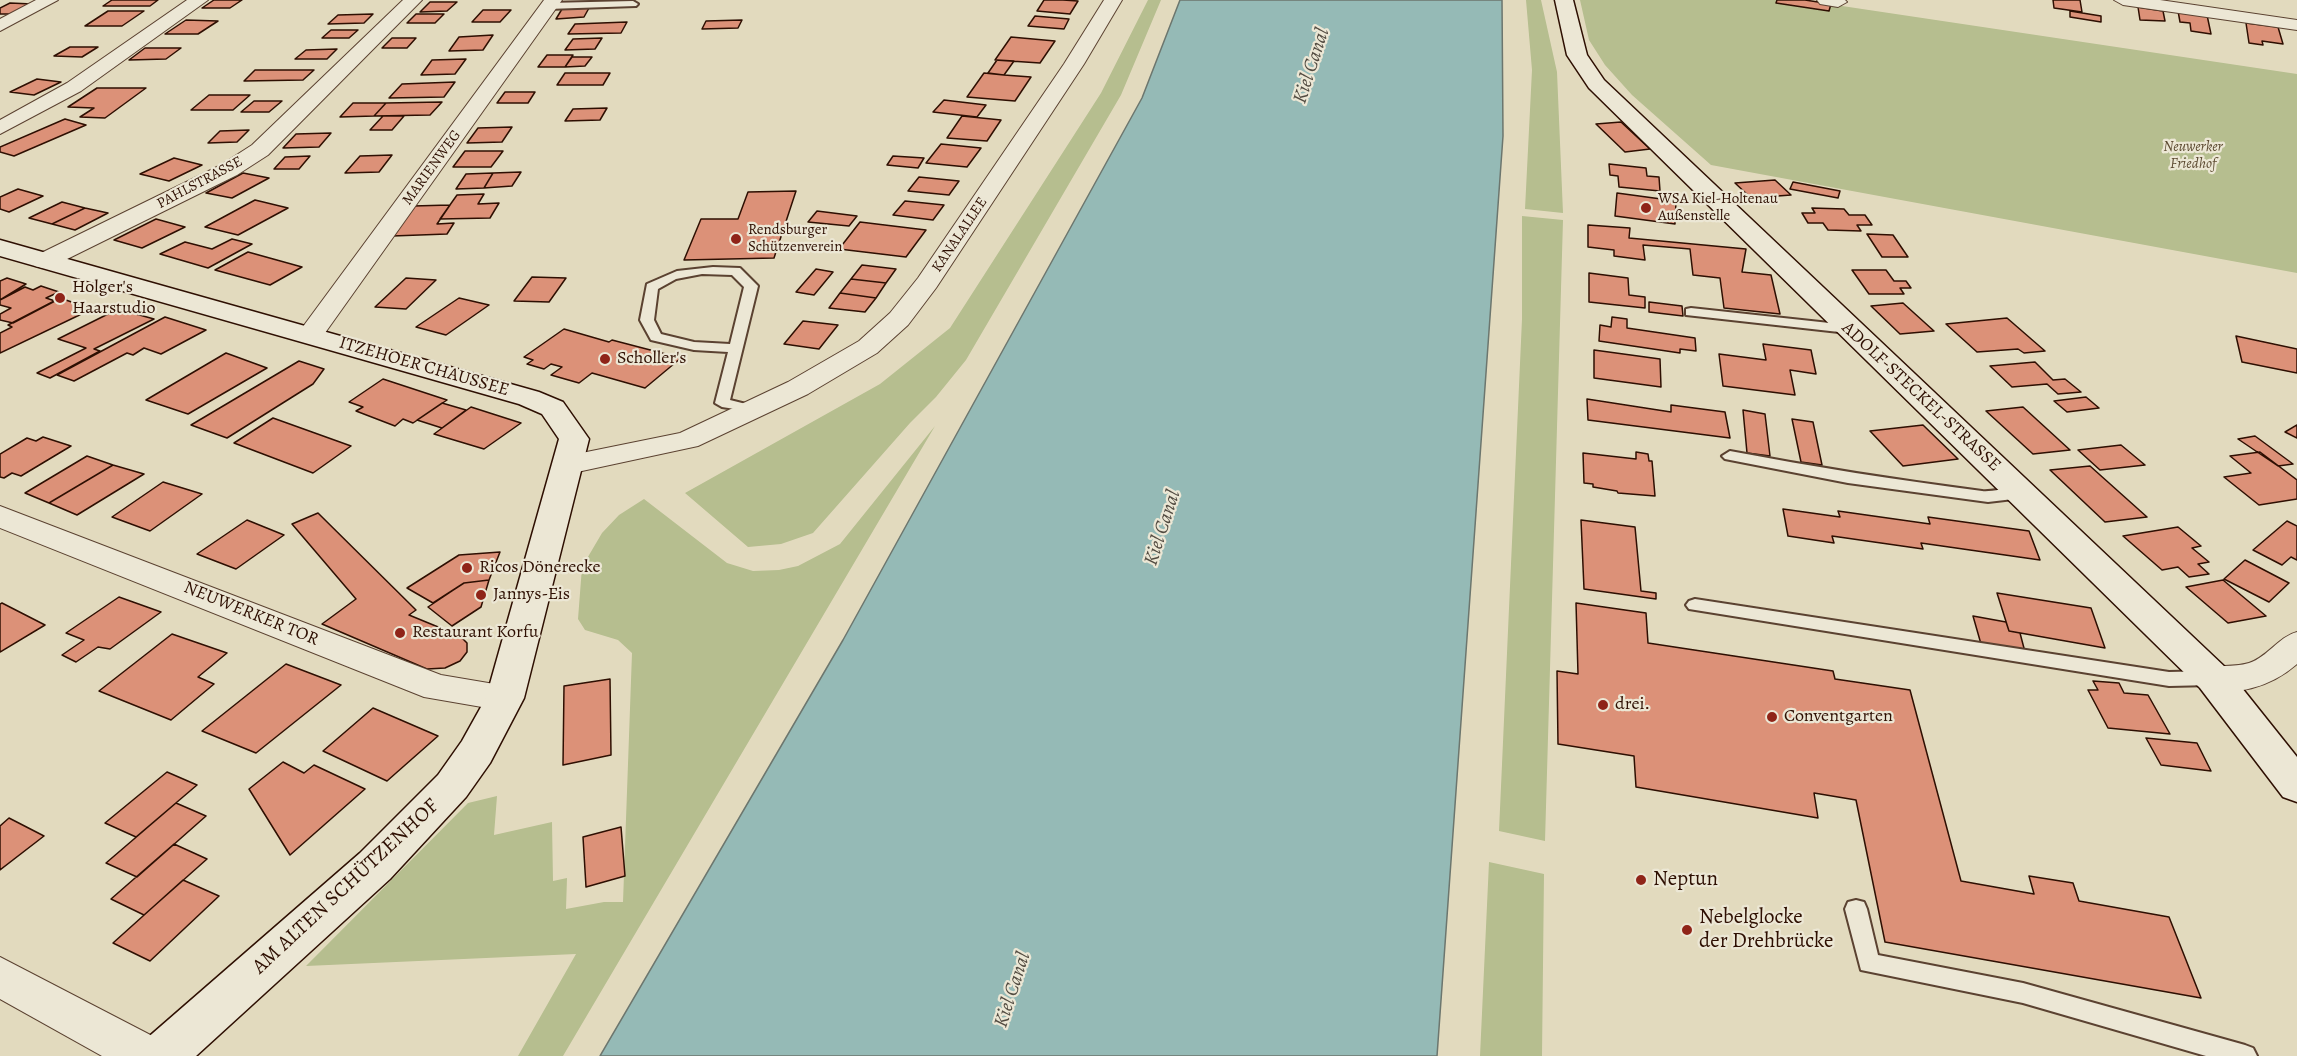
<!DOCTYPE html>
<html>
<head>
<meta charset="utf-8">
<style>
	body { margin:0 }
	canvas { display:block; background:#e2dabe }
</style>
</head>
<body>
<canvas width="2297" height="1056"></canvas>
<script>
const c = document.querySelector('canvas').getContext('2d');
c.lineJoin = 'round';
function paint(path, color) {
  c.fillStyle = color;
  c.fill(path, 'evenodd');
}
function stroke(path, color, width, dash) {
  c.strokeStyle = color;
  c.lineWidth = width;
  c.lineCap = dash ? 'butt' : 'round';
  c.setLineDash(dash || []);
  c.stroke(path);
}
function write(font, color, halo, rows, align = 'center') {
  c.font = font + ' Alegreya,serif';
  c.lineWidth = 4.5;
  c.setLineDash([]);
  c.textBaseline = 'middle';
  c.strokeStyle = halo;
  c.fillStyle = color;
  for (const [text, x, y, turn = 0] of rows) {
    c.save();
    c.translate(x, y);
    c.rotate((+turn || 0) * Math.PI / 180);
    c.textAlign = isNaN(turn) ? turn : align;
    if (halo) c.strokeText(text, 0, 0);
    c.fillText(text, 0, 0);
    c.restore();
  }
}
paint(new Path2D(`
	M1148 0H1161L1121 95 966 360 936 397 910 423 813 533 781 544 748 547 685 493 880 384 950 328 1101 93Z
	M1526 0H1541L1557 72 1563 213 1525 209 1532 70Z
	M1580 0H1802L2297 74V273L1711 165 1632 95 1605 65 1589 40Z
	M1522 216 1563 220 1545 841 1499 831 1522 319Z
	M935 426 563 1056H518L576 954 306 966 468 803 497 796 494 835 552 822 553 881 567 878 566 909 604 902H623L632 653 618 640 585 630 578 619 582 567 602 533 619 515 644 499 727 563 753 571 779 570 798 566 840 544Z
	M1489 862 1544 874 1542 1056H1480Z`), '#b6be8f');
const water = new Path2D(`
	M1180 0H1502L1503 136 1437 1056H600L843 640 1142 98Z`);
paint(water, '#95bab6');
stroke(water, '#6c766e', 1.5);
const building = new Path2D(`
	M112 0H158L150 6H103Z
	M214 0H242L230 8H202Z
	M1044 0H1063L1078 1 1070 14 1037 11Z
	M1777 0H1805L1831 4 1829 11 1776 3Z
	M2053 0H2080L2082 12 2054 8Z
	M430 2H457L447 11 420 12Z
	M10 3 32 4 11 14H0V8Z
	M2138 7 2163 11 2165 21 2140 20Z
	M589 8 584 17 556 19 562 9Z
	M483 10H511L500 22H472Z
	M108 11H144L122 26H85Z
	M2070 11 2101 16V22L2070 17Z
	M2178 11 2207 15 2211 34 2191 31 2190 23 2180 22Z
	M373 14 364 23 328 24 338 15Z
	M416 14H444L435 23H407Z
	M1035 16 1069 19 1064 29 1028 26Z
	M186 20 218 21 198 34H165Z
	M742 20 738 28 702 29 706 21Z
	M627 22 621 33 568 34 575 24Z
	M2246 23 2278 27 2283 44 2262 41 2263 45 2249 43Z
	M331 30H358L349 38H322Z
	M493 35 483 50 449 51 459 37Z
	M1011 37 1055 41 1040 63 995 60Z
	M392 38H416L407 48H382Z
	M602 38 595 49 565 50 573 39Z
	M70 47H98L82 57 54 56Z
	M145 48H181L166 59 129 60Z
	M337 49 327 59H295L306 50Z
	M547 55H573L565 67H538Z
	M572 57H592L585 66 565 67Z
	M466 59 455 74 421 75 432 60Z
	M997 60 1014 61 1004 75 988 73Z
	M255 70H314L303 80 244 81Z
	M565 73H610L603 85H557Z
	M984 73 1004 75 1031 77 1015 101 967 97Z
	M37 79 61 82 34 95 10 92Z
	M455 82 444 97 389 98 402 84Z
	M97 88H146L105 118 80 117 94 108 68 107Z
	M505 92H535L528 103H497Z
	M209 95H250L233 110H191Z
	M944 100 986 105 977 117 933 112Z
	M254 101H282L269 112H241Z
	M442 102 430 115 374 116 386 103Z
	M353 103H386L374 116 340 117Z
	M607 108 600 120 565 121 573 109Z
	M383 116H404L392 130H370Z
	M962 116 1001 120 987 141 947 138Z
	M65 119 86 125 14 156 0 152V147Z
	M1621 122 1650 149 1625 152 1596 124Z
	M512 127 502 142 467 143 478 128Z
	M249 130 237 142 208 143 220 131Z
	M331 133 319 147 283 148 296 134Z
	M941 144 981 148 967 167 926 163Z
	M465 151H503L491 167H453Z
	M392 155 379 172 345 173 360 156Z
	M310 156 299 169H274L285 157Z
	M893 156 924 158 918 168 887 165Z
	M174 158 202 165 169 181 140 174Z
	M1609 164 1646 168 1647 176 1659 177 1660 191 1619 187 1618 176 1610 175Z
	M521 172 512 186 484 188 493 173Z
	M243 173 269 178 232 198 206 193Z
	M493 173 484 188 456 189 466 174Z
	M919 177 959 181 949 195 908 191Z
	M1775 180 1791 195 1751 198 1735 183Z
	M1793 182 1840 191 1838 198 1790 189Z
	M18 189 43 196 9 212 0 209V197Z
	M796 191 774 258 684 260 701 219H738L748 192Z
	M1617 193 1676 201 1675 224 1615 216Z
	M484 194 478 204 499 203 490 218 440 219 457 195Z
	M255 200 288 208 238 235 205 227Z
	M905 201 944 205 933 220 893 215Z
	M62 202 85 208 52 224 29 218Z
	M450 205 437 224 454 223 447 234 392 236 413 206Z
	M85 208 108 213 75 230 52 224Z
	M1812 208 1844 209 1849 215H1865L1872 225H1857L1861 231 1828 230 1823 223H1808L1802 213H1815Z
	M817 211 857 216 849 226 808 222Z
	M156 219 185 227 142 248 114 240Z
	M860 222 926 230 906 257 839 249Z
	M1588 225 1630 228 1629 238 1746 249 1742 272 1771 275 1780 314 1724 308 1720 278 1693 275 1690 249 1643 245 1645 260 1614 256V250L1588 247Z
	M1867 234 1893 235 1908 257H1882Z
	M232 239 252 244 208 268 160 254 185 242 212 249Z
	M248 252 302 267 270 285 215 270Z
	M862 265 896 269 886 283 851 279Z
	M816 269 833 272 814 295 796 292Z
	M1852 270H1886L1894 281H1906L1911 288H1900L1904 294H1869Z
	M1589 273 1628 278 1629 295 1645 297V308L1589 302Z
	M532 277 566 278 549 302 514 301Z
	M7 278 26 284 0 300V281Z
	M406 278 436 280 406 309 375 307Z
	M851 279 886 283 876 298 840 293Z
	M41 286 59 292 46 298 55 301 13 323 0 320V314L11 308 0 305V300L25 287 33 290Z
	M840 293 876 298 865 312 829 308Z
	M60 298 92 309 0 353V333L12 327 8 325Z
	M459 298 489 305 446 335 416 327Z
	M1649 302 1682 306 1683 316 1649 312Z
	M1903 303 1934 331 1900 334 1871 306Z
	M118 309 154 319 94 349 100 351 50 378 37 373 86 348 58 339Z
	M165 317 206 330 161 354 144 348 133 355 127 353 74 381 57 375Z
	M1612 317 1627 319V328L1695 338 1696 351 1680 349V353L1599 341 1600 325 1611 327Z
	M2007 318 2045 351 2024 353 2018 349 1977 352 1946 324Z
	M803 321 838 325 819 349 784 344Z
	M564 329 609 342 612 340 681 358 645 388 592 373 579 383 551 375 562 367 551 364 544 369 527 364 533 360 524 357Z
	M2236 336 2297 349V373L2242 362Z
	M1763 344 1811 350 1816 374 1790 370 1795 395 1723 386 1719 354 1766 360Z
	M1594 350 1660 359 1661 387 1594 378Z
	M226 353 267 368 188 414 146 400Z
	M299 361 324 369 313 384 227 438 191 425Z
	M2035 362 2053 380 2065 379 2081 392 2058 394 2047 384 2012 387 1990 366Z
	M383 379 447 400 413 423 403 419 395 426 356 411 363 407 349 402Z
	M2086 397 2099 408 2067 412 2054 401Z
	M1587 399 1671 412V405L1725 412 1730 438 1588 420Z
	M442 403 466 410 442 428 417 420Z
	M471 407 521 423 484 449 434 434Z
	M2023 407 2070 450 2033 454 1986 411Z
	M1743 410 1765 414 1770 456 1747 453Z
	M273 418 351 446 313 473 234 443Z
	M1792 419 1813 422 1822 465 1801 462Z
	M1923 425 1958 459 1903 466 1870 431Z
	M2297 425V438L2285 432Z
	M2255 436 2293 464 2278 466 2238 439Z
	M43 437 71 446 21 476 12 473 4 478 0 477V454L27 438 36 441Z
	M2121 445 2145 465 2100 470 2078 450Z
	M1636 452 1648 454 1649 461H1652L1655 496 1618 493 1617 491 1593 487V484L1584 483 1583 453 1636 459Z
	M2260 452 2297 480V499L2259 505 2224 477 2251 473 2230 456Z
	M87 456 113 465 49 503 25 493Z
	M113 465 144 474 77 515 49 503Z
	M2090 466 2147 517 2105 522 2050 470Z
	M163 482 202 494 150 531 112 517Z
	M1783 509 1840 517 1838 511 1930 524 1928 517 2029 531 2040 560 1921 543 1923 549 1832 536 1834 543 1788 536Z
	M318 513 416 610 409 615 460 636 467 643V652L460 661 445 668 427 669 322 624 356 599 292 524Z
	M247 520 284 535 236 569 197 554Z
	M1581 520 1635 527 1641 591 1656 593V599L1584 589Z
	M2287 521 2297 526V560L2291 557 2282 565 2253 550Z
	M2178 527 2201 546 2192 548 2209 562 2198 564 2209 574 2189 577 2178 567 2162 570 2123 536Z
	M500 552 489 580 464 583 433 603 407 588 459 555Z
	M2245 560 2289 583 2269 602 2224 579Z
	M489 580 481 607 452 626 428 607 464 583Z
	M2223 580 2266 616 2228 623 2186 587Z
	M1997 593 2091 608 2105 648 2009 631Z
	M119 597 161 612 110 649 98 647 76 662 62 655 84 640 66 633Z
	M2 603 45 625 0 652V604Z
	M1576 603 1646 613 1648 643 1833 671 1835 679 1910 690 1961 881 2034 894 2029 876 2073 883 2079 901 2169 917 2201 998 1885 942 1856 800 1814 793 1818 818 1636 787 1634 756 1558 744 1557 671 1578 674Z
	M1973 616 2006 622 2009 631 2020 633 2025 652 1981 644Z
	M172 634 227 653 198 677 214 684 171 720 99 691Z
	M286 664 341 685 256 753 202 731Z
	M610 679 611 755 563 765 564 686Z
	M2093 681 2119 683 2124 693 2148 695 2170 734 2108 728 2088 690H2098Z
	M373 708 438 736 387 781 323 751Z
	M2146 738 2197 743 2211 771 2161 765Z
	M283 762 304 773 314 765 365 789 290 855 249 789Z
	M167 772 197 785 136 837 105 823Z
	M176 803 206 816 137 877 106 863Z
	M9 818 44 836 0 870V826Z
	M621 827 625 876 586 887 583 837Z
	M174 844 207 859 144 915 111 899Z
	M183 880 219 896 150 961 113 943Z`);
paint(building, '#dc9178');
stroke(building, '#2e0f02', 1.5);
const lane = new Path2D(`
	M633 1 638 4 636 6 548 9 543 6 548 3Z
	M713 267 740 268 758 286 730 400 754 406 756 409 754 412 722 407 715 403 728 352 694 350 651 340 640 320 647 284 677 271ZM702 274 732 275 744 287 730 344 694 342 661 334 654 320 658 289 676 279Z
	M1691 308 1848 325 1855 329 1848 333 1686 315V309Z
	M1730 451C1814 467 1897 480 1982 491 1994 493 2022 482 2030 493L2022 498 1988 502 1848 483 1725 459 1722 456Z
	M1695 599 2169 672 2212 671 2219 673 2221 678 2219 683 2212 685 2169 686 1689 609 1686 605 1689 601Z
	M1856 900 1864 902 1867 909 1878 955 2023 983 2245 1045 2253 1048 2257 1056H2206L2023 1003 1861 970 1845 909 1848 902Z`);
const street = new Path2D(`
	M36 0H58L0 31V19Z
	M187 0H208L81 91 0 134V120L67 83Z
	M403 0H422L268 155 237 175 53 266 44 268 35 266 32 261 35 256 221 165 252 145Z
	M544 0H562L320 340 311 342 302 340 298 334 302 328Z
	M1104 0H1122L1084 64 936 288 908 325 877 353 808 394 698 446 568 474 557 472 553 465 557 458 680 433 788 382 859 341 890 313 918 278 1064 64Z
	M1817 0H1845L1847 2 1838 7 1820 4Z
	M2114 0H2160L2297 20V30L2123 5Z
	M0 506 441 675 518 688 523 698 518 708 505 711 424 697 0 528Z
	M2297 632V664C2271 687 2234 698 2200 687L2195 678 2200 669C2216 664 2233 668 2249 663 2268 657 2278 637 2297 632Z
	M0 957 162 1041 169 1056H102L0 999Z`);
const secondary = new Path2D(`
	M1555 0H1573L1587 55 1604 80 2226 668 2297 757V802L2283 797 2200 688 1589 88 1567 55Z
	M0 240 539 392 563 402 589 439 524 698 490 763 466 797 390 879 196 1056H138L145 1040 360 853 438 775 462 741 486 698 559 439 542 414 519 404 0 256Z`);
stroke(lane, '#5b4231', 4);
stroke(street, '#5b4231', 2);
stroke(secondary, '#2e0f02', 3);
paint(lane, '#ece7d5');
paint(street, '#ece7d5');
paint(secondary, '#ece7d5');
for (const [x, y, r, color] of [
	[1646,208,6,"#8f2418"],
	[736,239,6,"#8f2418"],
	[60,298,6,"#8f2418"],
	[605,359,6,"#8f2418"],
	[467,568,6,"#8f2418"],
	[481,595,6,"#8f2418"],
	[400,633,6,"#8f2418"],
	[1603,705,6,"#8f2418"],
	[1772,717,6,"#8f2418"],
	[1641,880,6,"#8f2418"],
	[1687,930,6,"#8f2418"]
]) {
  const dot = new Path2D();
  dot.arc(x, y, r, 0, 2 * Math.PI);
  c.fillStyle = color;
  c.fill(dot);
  stroke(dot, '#ece7d5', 2);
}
write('italic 15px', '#5e4c33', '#ece7d5', [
	["Neuwerker",2193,147],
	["Friedhof",2193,164]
]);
write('15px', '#2e0f02', '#ece7d5', [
	["MARIENWEG",432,168,-54],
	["PAHLSTRASSE",200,183,-28],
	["KANALALLEE",960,235,-56]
]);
write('15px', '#2e0f02', '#ece7d5', [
	["WSA Kiel-Holtenau",1658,199],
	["Außenstelle",1658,216],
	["Rendsburger",748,230],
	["Schützenverein",748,247]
], 'left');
write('18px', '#2e0f02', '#ece7d5', [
	["Holger's",72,288],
	["Haarstudio",72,309],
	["Scholler's",617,359],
	["Ricos Dönerecke",479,568],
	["Jannys-Eis",493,595],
	["Restaurant Korfu",412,633],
	["drei.",1615,705],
	["Conventgarten",1784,717]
], 'left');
write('18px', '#2e0f02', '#ece7d5', [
	["ITZEHOER CHAUSSEE",424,367,16],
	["ADOLF-STECKEL-STRASSE",1921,397,43],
	["NEUWERKER TOR",251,614,22]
]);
write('italic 20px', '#524b41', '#ece7d5', [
	["Kiel Canal",1312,66,-72],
	["Kiel Canal",1163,528,-72],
	["Kiel Canal",1013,990,-72]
]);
write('21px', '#2e0f02', '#ece7d5', [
	["Neptun",1653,880],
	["Nebelglocke",1699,918],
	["der Drehbrücke",1699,942]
], 'left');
write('21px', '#2e0f02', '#ece7d5', [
	["AM ALTEN SCHÜTZENHOF",346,887,-43]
]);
</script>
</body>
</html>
